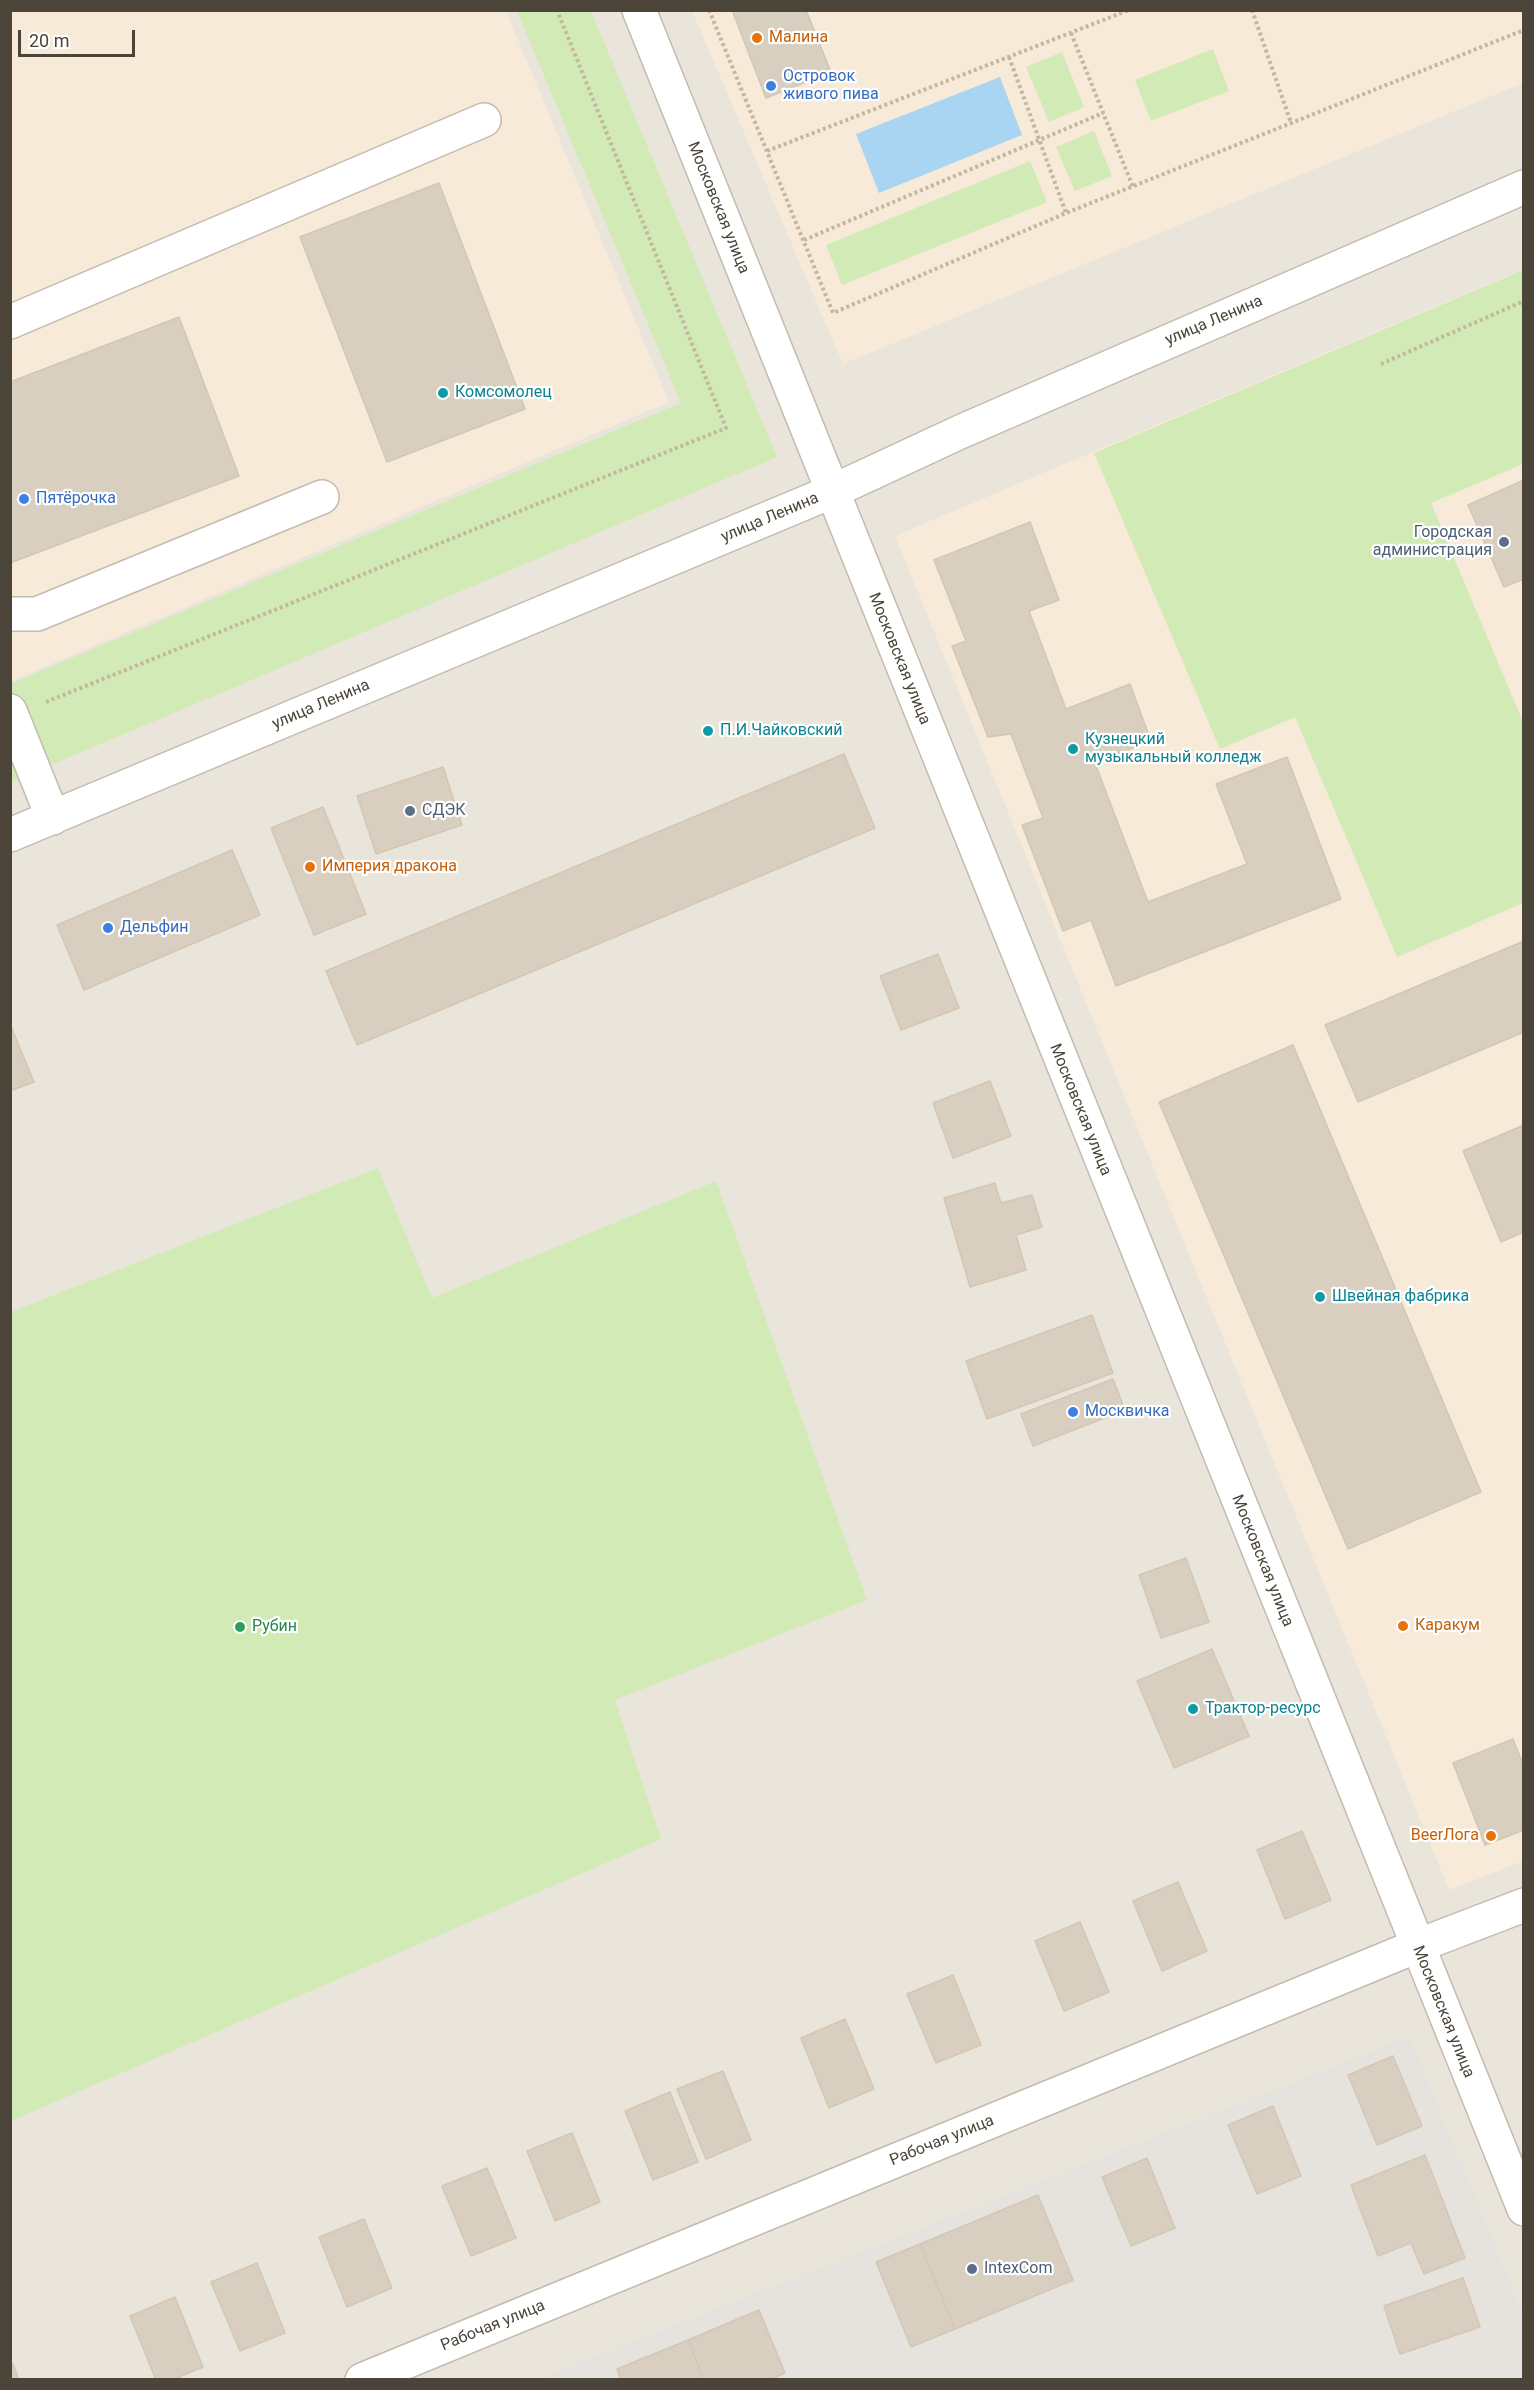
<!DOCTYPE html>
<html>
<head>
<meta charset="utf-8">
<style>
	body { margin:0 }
	#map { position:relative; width:1534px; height:2390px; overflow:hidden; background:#f6f3ec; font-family:Roboto,sans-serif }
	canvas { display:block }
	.frame { position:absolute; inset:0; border:12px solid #4b4439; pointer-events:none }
	.scale { position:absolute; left:18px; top:30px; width:117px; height:27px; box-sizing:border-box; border:3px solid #4b4439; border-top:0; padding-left:8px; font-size:18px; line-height:21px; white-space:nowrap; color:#4b4439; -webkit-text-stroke:4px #fff; paint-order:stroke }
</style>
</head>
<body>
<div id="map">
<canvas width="1534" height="2390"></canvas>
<div class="frame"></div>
<div class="scale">20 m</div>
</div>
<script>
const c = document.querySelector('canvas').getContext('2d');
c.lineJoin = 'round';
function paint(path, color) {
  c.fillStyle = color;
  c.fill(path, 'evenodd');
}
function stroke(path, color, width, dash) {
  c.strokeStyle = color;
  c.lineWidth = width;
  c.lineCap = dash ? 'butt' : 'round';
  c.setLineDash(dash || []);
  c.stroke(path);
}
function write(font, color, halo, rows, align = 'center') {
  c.font = font + ' Roboto,sans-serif';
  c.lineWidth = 4.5;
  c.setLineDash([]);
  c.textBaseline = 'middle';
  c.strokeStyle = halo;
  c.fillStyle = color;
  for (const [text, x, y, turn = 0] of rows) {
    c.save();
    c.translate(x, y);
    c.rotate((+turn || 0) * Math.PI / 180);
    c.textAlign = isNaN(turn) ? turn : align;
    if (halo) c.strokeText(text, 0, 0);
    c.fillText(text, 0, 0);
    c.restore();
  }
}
paint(new Path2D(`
	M11 11H1523V2379L11 2380Z`), '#eae5da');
paint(new Path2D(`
	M11 11H506L669 402 11 681Z
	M692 11H1523V83L843 364Z
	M1523 269V1861L1449 1890 895 536Z`), '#f7ead8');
paint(new Path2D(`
	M1409 2037 1523 2314V2379L535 2380Z`), '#e6e2dd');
paint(new Path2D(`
	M517 11H591L777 457 11 782 10 684 681 403Z
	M1213 49 1229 91 1151 121 1135 80Z
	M1062 52 1084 107 1049 122 1026 67Z
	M1094 131 1112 176 1075 191 1056 147Z
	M1030 161 1047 202 842 285 826 245Z
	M1523 270V464L1431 503 1523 722V903L1397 957 1295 717 1220 749 1094 453Z
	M378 1168 432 1298 716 1181 867 1600 615 1700 661 1839 11 2121V1312Z`), '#d2eab5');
paint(new Path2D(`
	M1000 77 1022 135 879 193 856 134Z`), '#a9d4f2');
const building = new Path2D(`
	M732 10H806L831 72 766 98Z
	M439 183 525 409 387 462 300 237Z
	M179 317 239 476 10 563V382Z
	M1524 480V579L1504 587 1468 505Z
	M1030 522 1059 600 1029 611 1066 709 1130 684 1151 741 1095 763 1148 902 1247 864 1216 784 1287 757 1341 899 1116 986 1091 920 1063 931 1022 825 1043 818 1011 734 988 737 952 646 966 641 934 560Z
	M844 754 875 828 357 1045 326 971Z
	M443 767 462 825 376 854 357 796Z
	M323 807 366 914 314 935 271 828Z
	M232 850 260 915 84 990 57 925Z
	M1524 941V1032L1358 1102 1325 1025Z
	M938 954 959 1008 901 1030 880 976Z
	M10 1024 34 1082 10 1091Z
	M1293 1045 1481 1492 1348 1549 1159 1102Z
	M990 1081 1011 1136 953 1158 933 1103Z
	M1524 1125V1232L1501 1242 1463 1151Z
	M995 1183 1001 1203 1032 1195 1042 1227 1016 1235 1026 1270 970 1287 944 1198Z
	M1092 1315 1113 1373 987 1419 966 1361Z
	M1113 1379 1125 1410 1033 1446 1021 1414Z
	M1186 1558 1209 1622 1161 1638 1139 1575Z
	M1212 1649 1249 1736 1174 1768 1137 1681Z
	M1513 1739 1524 1767V1830L1485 1845 1453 1763Z
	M1302 1831 1331 1900 1285 1919 1257 1850Z
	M1178 1882 1207 1951 1162 1971 1133 1901Z
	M1080 1922 1109 1992 1064 2011 1035 1941Z
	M953 1975 981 2045 936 2063 907 1994Z
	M845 2019 874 2089 829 2108 801 2038Z
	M1393 2056 1422 2126 1377 2145 1348 2075Z
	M723 2071 751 2140 706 2159 677 2089Z
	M670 2092 698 2162 653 2180 625 2111Z
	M1273 2106 1301 2176 1257 2194 1228 2125Z
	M572 2133 600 2202 555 2221 527 2151Z
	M1425 2155 1465 2258 1424 2274 1411 2243 1378 2256 1351 2185Z
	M1147 2158 1175 2228 1131 2246 1102 2177Z
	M487 2168 516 2238 471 2256 442 2186Z
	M1038 2195 1073 2280 955 2329 920 2244Z
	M364 2219 392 2288 347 2307 319 2237Z
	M920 2244 955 2329 911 2347 876 2262Z
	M257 2263 285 2333 240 2351 211 2282Z
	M1463 2278 1480 2327 1400 2354 1384 2306Z
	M175 2297 203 2367 172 2380H156L130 2316Z
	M759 2310 785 2373 769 2380H704L688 2340Z
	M688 2340 704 2380H621L617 2369Z
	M13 2364 19 2380H10V2365Z`);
paint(building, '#d8cfc1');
stroke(building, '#d3c7b4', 1.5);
const minor = new Path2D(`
	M639 10 1524 2209
	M10 322 484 120
	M10 614H37L322 497
	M10 711 53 818
	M10 835 831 492 960 432 1524 187
	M362 2380 1417 1946 1524 1905`);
stroke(minor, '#c2bbae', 36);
stroke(new Path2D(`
	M709 10 833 313 1066 213 1524 30
	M1252 10 1291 123
	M1071 33 1133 187
	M1009 57 1066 213
	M767 151 1129 10
	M804 240 1103 113
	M1381 364 1524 301
	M46 702 726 428 557 10`), '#c4b79f', 4, [3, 3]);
stroke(minor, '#fff', 33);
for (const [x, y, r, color] of [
	[757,38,6,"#e8710a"],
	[771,86,6,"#3f7fe0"],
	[443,393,6,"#0f9aa8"],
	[24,499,6,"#3f7fe0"],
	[1504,542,6,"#5c6f8a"],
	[708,731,6,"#0f9aa8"],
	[1073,749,6,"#0f9aa8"],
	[410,811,6,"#5c6f8a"],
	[310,867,6,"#e8710a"],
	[108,928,6,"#3f7fe0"],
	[1320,1297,6,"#0f9aa8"],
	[1073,1412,6,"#3f7fe0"],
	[1403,1626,6,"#e8710a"],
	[240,1627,6,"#2e9e5b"],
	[1193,1709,6,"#0f9aa8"],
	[1491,1836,6,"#e8710a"],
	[972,2269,6,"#5c6f8a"]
]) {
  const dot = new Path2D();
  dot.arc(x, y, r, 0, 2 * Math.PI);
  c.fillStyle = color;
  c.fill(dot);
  stroke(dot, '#fff', 2);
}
write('16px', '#c56008', '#fff', [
	["Малина",769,38],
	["Империя дракона",322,867],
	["Каракум",1415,1626],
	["BeerЛога",1479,1836,"right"]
], 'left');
write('16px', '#366cbe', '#fff', [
	["Островок",783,77],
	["живого пива",783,95],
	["Пятёрочка",36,499],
	["Дельфин",120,928],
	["Москвичка",1085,1412]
], 'left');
write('16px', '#4b4439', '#fff', [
	["Московская улица",718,208,68],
	["улица Ленина",1214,321,-23],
	["улица Ленина",770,518,-23],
	["Московская улица",899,659,68],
	["улица Ленина",321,705,-23],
	["Московская улица",1080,1110,68],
	["Московская улица",1262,1561,68],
	["Московская улица",1443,2012,68],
	["Рабочая улица",942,2141,-22],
	["Рабочая улица",493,2326,-22]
]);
write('16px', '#0d838f', '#fff', [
	["Комсомолец",455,393],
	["П.И.Чайковский",720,731],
	["Кузнецкий",1085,740],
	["музыкальный колледж",1085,758],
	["Швейная фабрика",1332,1297],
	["Трактор-ресурс",1205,1709]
], 'left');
write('16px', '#4e5e75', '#fff', [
	["Городская",1492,533,"right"],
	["администрация",1492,551,"right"],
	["СДЭК",422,811],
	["IntexCom",984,2269]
], 'left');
write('16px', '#27864d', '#fff', [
	["Рубин",252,1627]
], 'left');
</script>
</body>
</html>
